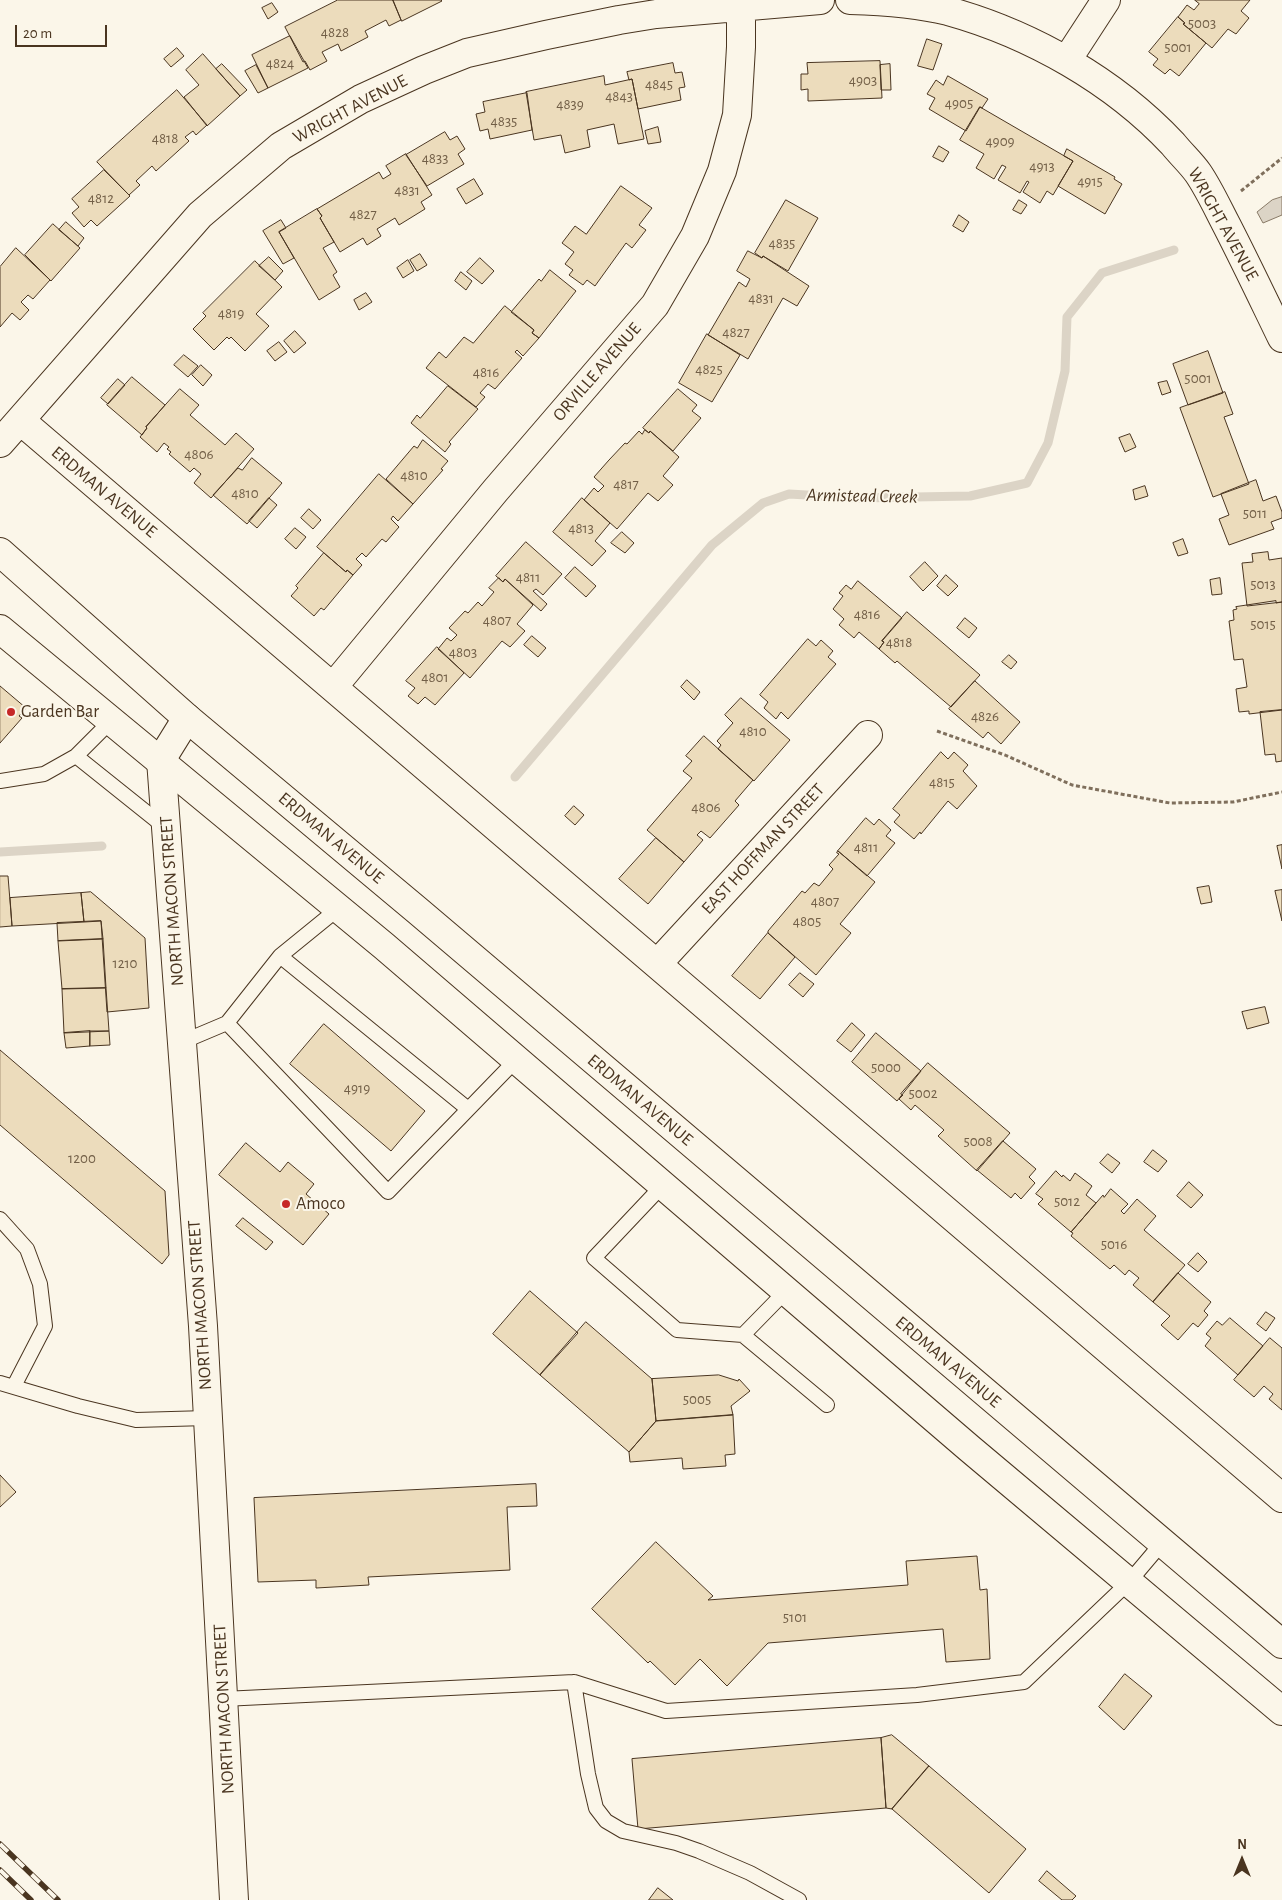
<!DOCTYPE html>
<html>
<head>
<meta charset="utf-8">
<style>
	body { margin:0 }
	#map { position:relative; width:1282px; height:1900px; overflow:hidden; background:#fbf6e9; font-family:"Alegreya Sans",sans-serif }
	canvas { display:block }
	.north { position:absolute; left:1217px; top:1835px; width:50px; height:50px; -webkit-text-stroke:4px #fbf6e9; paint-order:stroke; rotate:0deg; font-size:14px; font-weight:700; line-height:20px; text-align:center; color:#4a3520 }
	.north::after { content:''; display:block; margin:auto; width:18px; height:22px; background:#4a3520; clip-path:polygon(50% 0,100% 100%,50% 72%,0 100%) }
	.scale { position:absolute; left:15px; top:25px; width:92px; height:22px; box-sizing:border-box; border:2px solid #4a3520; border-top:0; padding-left:6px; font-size:15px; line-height:18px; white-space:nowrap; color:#4a3520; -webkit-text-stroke:4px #fbf6e9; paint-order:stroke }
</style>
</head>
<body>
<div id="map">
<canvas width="1282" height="1900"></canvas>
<div class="north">N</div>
<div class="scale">20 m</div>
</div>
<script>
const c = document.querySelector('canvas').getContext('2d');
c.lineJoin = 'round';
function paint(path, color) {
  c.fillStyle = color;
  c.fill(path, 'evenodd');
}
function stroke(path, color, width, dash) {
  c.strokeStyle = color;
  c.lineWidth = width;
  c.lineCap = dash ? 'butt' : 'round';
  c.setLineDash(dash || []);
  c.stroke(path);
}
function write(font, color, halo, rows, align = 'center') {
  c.font = font + ' "Alegreya Sans",sans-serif';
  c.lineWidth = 4;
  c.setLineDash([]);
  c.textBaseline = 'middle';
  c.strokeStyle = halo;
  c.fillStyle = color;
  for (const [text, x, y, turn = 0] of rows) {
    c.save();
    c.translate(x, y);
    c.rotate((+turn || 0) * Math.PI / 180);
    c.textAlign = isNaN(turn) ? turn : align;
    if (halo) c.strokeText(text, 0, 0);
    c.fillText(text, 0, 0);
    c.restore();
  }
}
const water = new Path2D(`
	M1282 197V215L1263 223 1257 212 1272 200Z`);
paint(water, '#dcd4c6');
stroke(water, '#887966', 1);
stroke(new Path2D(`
	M515 777 712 545 763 503 789 494 859 498 970 496 1027 483 1048 443 1065 371 1067 317 1102 273 1174 250
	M0 852 102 846`), '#dcd4c6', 9);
const building = new Path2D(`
	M338 0H393L401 20 389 26 386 20 365 31 368 37 341 51 338 44 322 52 327 61 310 70 305 61 303 62 285 27Z
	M393 0H441L442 1 402 21Z
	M1195 0H1250L1241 11 1249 18 1236 34 1228 29 1212 48 1183 24 1185 23 1178 17 1187 5 1194 10 1199 4Z
	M272 3 278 12 268 19 262 8Z
	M1178 17 1185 23 1183 24 1206 43 1179 76 1170 69 1165 74 1153 65 1158 59 1149 52Z
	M290 36 308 68 268 88 252 55Z
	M927 39 942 44 933 70 918 66Z
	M177 48 184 56 171 67 164 59Z
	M203 54 240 96 207 126 184 97 199 85 186 70Z
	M880 61 882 98 808 101V89L801 90V74H808L807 63Z
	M673 63 675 73 682 72 685 87 679 88 681 100 638 109 632 79 629 80 627 72Z
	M222 64 247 90 240 96 216 69Z
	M890 64 891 90H881L880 65Z
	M256 65 268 88 258 93 245 71Z
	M604 76 605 85 632 79 644 139 618 144 614 124 587 130 590 147 565 153 561 135 534 140 526 92Z
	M948 76 988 99 982 108 980 107 966 131 929 109 935 98 927 94 936 80 943 85Z
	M177 90 207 125 196 135 193 131 185 137 189 141 156 171 152 166 136 181 140 185 129 195 97 162Z
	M527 93 532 130 490 139 488 129 480 131 476 114 485 112 483 102Z
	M980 107 1073 161 1053 195 1047 191 1040 203 1023 192 1029 182 1027 181 1020 193 998 180 1006 167 1002 165 994 179 976 168 984 154 960 140Z
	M658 127 661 142 648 144 645 131Z
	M445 132 450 140 457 136 465 149 458 154 464 164 427 186 406 155Z
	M939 146 949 152 943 162 933 157Z
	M1067 149 1115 177 1114 179 1122 184 1105 214 1058 186 1073 161 1064 156Z
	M406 154 432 195 421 202 425 209 399 225 395 218 377 229 381 236 367 245 363 238 340 252 320 218 322 216 317 209 379 172 383 179 391 174 386 166Z
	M104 170 130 196 97 226 91 220 84 227 72 213 79 207 72 199Z
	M474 179 483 194 466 204 457 189Z
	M621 186 652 208 639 225 646 230 632 248 626 243 595 286 587 280 583 285 569 275 573 270 565 264 574 252 562 243 575 226 586 234Z
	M786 200 818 218 788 271 763 256 762 258 755 253Z
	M1019 200 1027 205 1021 214 1013 210Z
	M317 209 322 216 320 218 334 242 323 248 337 272 333 275 340 287 319 300 279 232Z
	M959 215 969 222 963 232 953 226Z
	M281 220 286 228 279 232 294 258 283 264 263 231Z
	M66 222 84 238 78 246 59 230Z
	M53 224 80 248 51 281 25 255Z
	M16 248 50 280 33 299 28 295 21 302 29 310 20 320 12 313 0 327V267Z
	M748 251 762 258 763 256 809 286 797 306 783 298 748 359 708 335 739 282 746 287 750 279 737 271Z
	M420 254 427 265 417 271 410 260Z
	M269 257 283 271 275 280 259 266Z
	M480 258 494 271 482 284 467 272Z
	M408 260 414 271 403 278 397 268Z
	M255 261 282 287 256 314 269 326 245 351 231 337 229 339 227 337 214 350 193 329 206 316 203 313Z
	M550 270 576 291 539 338 532 333 534 330 511 312 539 279 541 281Z
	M461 272 472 281 466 290 455 281Z
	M366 293 372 302 359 310 354 300Z
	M505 306 534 330 532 333 539 338 523 356 517 350 515 352 522 358 495 389 488 384 480 393 485 397 476 407 426 368 439 352 446 358 464 337 473 343Z
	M295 331 306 343 294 353 284 341Z
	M707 334 740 355 712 402 679 383Z
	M279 342 287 352 275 361 267 351Z
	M1208 351 1223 393 1188 405 1173 364Z
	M184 355 198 366 188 377 174 365Z
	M201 365 212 375 203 386 192 375Z
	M132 377 165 405 146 427 147 428 142 435 107 405Z
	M118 379 125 385 108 404 101 398Z
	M1167 381 1171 392 1162 395 1158 383Z
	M448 386 478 409 449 442 451 444 445 452 411 423 417 415 420 418Z
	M180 389 199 405 190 415 225 445 236 433 254 449 211 498 194 483 201 474 194 468 190 472 169 454 171 452 167 449 169 447 164 443 157 452 140 437 147 428 146 427Z
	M678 389 697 405 692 411 701 418 673 451 650 431 649 433 643 428Z
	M1225 392 1233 414 1224 417 1249 484 1213 497 1180 408Z
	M645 430 649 433 650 431 679 457 663 476 673 485 658 501 648 493 617 529 584 500 594 488 598 492 604 486 594 477 609 460 625 443 627 444 639 431 642 434Z
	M1130 434 1136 447 1125 452 1119 438Z
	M423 440 448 461 441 469 443 470 413 504 386 479 414 446 417 448Z
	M252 458 282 483 247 524 213 495 238 468 242 470Z
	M379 474 413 504 398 521 393 516 391 519 399 527 386 542 382 539 366 557 362 553 356 559 362 565 353 575 347 570 346 572 317 547Z
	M1256 480 1263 501 1276 496 1282 512V518L1271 522 1274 529 1229 545 1219 519 1229 515 1221 494Z
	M1145 486 1148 496 1135 500 1133 490Z
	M269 498 277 505 257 528 249 521Z
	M582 498 610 523 595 541 606 551 592 566 553 532Z
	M309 509 321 520 313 529 301 518Z
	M295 528 306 537 296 549 285 539Z
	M622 532 634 543 625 553 611 543Z
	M1183 539 1188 553 1178 556 1173 543Z
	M526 542 562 574 543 595 536 589 533 591 547 604 541 611 505 579 503 582 496 576Z
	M1268 552 1269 560 1282 558V602L1247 606 1242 563 1253 562 1252 554Z
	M324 553 346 572 347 570 353 575 324 610 321 608 314 616 291 596 298 588 296 586Z
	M925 562 938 576 923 591 910 577Z
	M575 567 596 586 586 597 565 578Z
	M946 575 958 586 948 596 937 586Z
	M499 578 503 582 505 579 533 605 517 624 525 631 510 647 502 641 470 678 438 649 447 638 451 641 457 635 449 628 465 611 468 613 478 602 482 606 494 592 489 588Z
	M1220 578 1222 594 1212 595 1210 580Z
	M858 581 902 618 882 641 884 642 879 649 859 632 854 638 839 625 844 619 833 609 843 596 839 593 846 585 851 589Z
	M1276 601V603L1282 602V710L1249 714V711L1239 712 1236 689 1247 687 1243 659 1234 660 1229 621 1234 620 1233 610 1237 609 1236 607Z
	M907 612 980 675 951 707 897 661 895 663 879 649 884 642 882 641Z
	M965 618 977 628 969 638 957 628Z
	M532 636 546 648 538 657 524 645Z
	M808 639 816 646 821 640 833 651 828 657 836 664 788 719 781 712 776 719 764 708 768 702 760 695Z
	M437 647 464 673 435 705 425 697 418 704 408 696 415 688 406 681Z
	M1009 655 1017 662 1011 669 1002 662Z
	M687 680 700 692 694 700 681 687Z
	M975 681 1020 722 1001 744 988 732 983 738 949 709Z
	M0 686 26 708 19 716 22 718 0 743Z
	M741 698 790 740 754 781 718 749 721 745 717 741 733 723 725 715Z
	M1282 710V761L1276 762 1275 754 1265 755 1260 712Z
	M704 736 753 780 735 801 739 805 710 838 701 831 697 835 703 840 684 862 647 830 692 778 683 771 692 761 686 756Z
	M941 752 948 759 954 752 968 765 963 771 977 786 957 809 948 801 921 834 920 832 914 839 894 822 900 815 893 809Z
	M574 806 584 815 575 825 565 816Z
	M866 818 874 825 879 819 891 830 886 836 895 843 867 876 838 851Z
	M656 838 684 862 648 904 619 879Z
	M1282 845V869L1277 846Z
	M838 851 875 882 840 924 851 933 816 975 768 933V931L802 891 805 893 814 883 819 886 833 869 829 865 839 854 837 853Z
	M0 876H8L12 926 0 927Z
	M1209 886 1212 902 1201 904 1197 888Z
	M1282 890V921L1275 891Z
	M91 892 145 938 149 1008 107 1012 101 921 84 922 81 893Z
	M81 893 84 922 12 926 10 898Z
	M101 921 103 939 58 941 57 923Z
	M768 933 795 957 760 999 732 976Z
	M103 939 106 988 62 989 58 941Z
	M800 973 814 984 803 997 789 985Z
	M106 988 109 1031 64 1033 62 989Z
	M1265 1007 1269 1023 1247 1029 1242 1012Z
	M852 1023 865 1035 851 1052 837 1041Z
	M324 1024 425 1111 391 1151 290 1064Z
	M90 1031V1046L66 1048 64 1033Z
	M90 1031H109L110 1045 90 1046Z
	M876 1033 921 1071 897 1101 852 1062Z
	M0 1050 165 1191 169 1255 162 1264 0 1125Z
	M928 1063 1010 1133 977 1171 938 1136 944 1130 915 1105 911 1110 899 1099 903 1095 901 1094Z
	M1003 1141 1036 1169 1029 1177 1035 1183 1021 1199 1015 1193 1011 1198 977 1170Z
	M246 1143 280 1172 288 1162 314 1184 306 1194 329 1214 303 1245 219 1175Z
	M1153 1150 1167 1161 1158 1172 1144 1162Z
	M1108 1154 1120 1163 1112 1173 1100 1163Z
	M1056 1171 1062 1177 1063 1175 1070 1181 1075 1173 1092 1186 1086 1195 1096 1203 1071 1232 1038 1204 1043 1199 1036 1194Z
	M1189 1182 1203 1195 1191 1208 1177 1196Z
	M1111 1189 1128 1204 1121 1211 1124 1214 1137 1199 1156 1216 1144 1230 1185 1265 1153 1302 1133 1285 1139 1278 1129 1270 1125 1275 1114 1265 1110 1269 1071 1236 1073 1233 1071 1232 1103 1195 1104 1197Z
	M243 1218 273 1242 266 1250 236 1226Z
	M1198 1253 1207 1262 1198 1272 1188 1264Z
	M1178 1273 1211 1302 1204 1311 1208 1315 1198 1327 1193 1323 1178 1340 1161 1325 1170 1316 1153 1302Z
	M530 1291 578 1333 540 1375 493 1334Z
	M1266 1312 1275 1318 1266 1331 1257 1324Z
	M1230 1318 1263 1346 1238 1375 1205 1346 1211 1338 1206 1334 1217 1321 1222 1325Z
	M586 1322 652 1379 656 1421 629 1452 540 1375Z
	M1270 1338 1282 1348V1410L1269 1399 1273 1394 1264 1386 1254 1397 1234 1380Z
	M719 1375 738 1381 739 1379 750 1391 731 1406 733 1415 656 1421 652 1379Z
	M733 1415 735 1454 725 1455 726 1466 683 1469 682 1458 630 1462 629 1452 656 1421Z
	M0 1475 16 1492 0 1507Z
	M536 1484 537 1506 507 1507 510 1570 368 1577 369 1585 316 1588V1580L258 1582 254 1498Z
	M656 1542 713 1596 708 1600 908 1585 906 1561 977 1556 980 1590 987 1589 990 1659 946 1662 943 1629 768 1643 727 1686 700 1659 675 1685 650 1661 648 1663 592 1609Z
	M1125 1674 1152 1696 1124 1730 1099 1707Z
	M892 1735 929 1766 892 1809 886 1808 881 1738Z
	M881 1738 886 1808 638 1829 632 1759Z
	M929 1766 1026 1849 989 1893 892 1809Z
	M1047 1871 1076 1896 1072 1900H1062L1039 1881Z
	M658 1888 673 1900H649Z`);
paint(building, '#ecdcbc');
stroke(building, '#4a3520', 1);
const service = new Path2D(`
	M112 720 76 756 166 828
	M0 781 44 774 76 756
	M339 908 280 956 468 1109
	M227 1023 280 956
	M182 1042 227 1023 388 1192 517 1059
	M663 1185 594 1258 677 1330 743 1335 786 1291
	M0 1219 27 1249 40 1284 45 1326 14 1386
	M743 1335 827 1405
	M0 1383 78 1406 136 1420 207 1418
	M574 1682 588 1774 596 1808 606 1821 623 1831 676 1843 699 1851 750 1873 799 1900
	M223 1699 574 1682 666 1711 917 1695 1024 1682 1129 1582 1162 1543`);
const minor = new Path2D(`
	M850 0C882 1 916 3 948 11 1031 34 1114 81 1173 144 1181 154 1191 163 1198 173 1209 189 1218 209 1227 226 1246 263 1264 301 1282 338
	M1067 60 1106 0
	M21 421 1282 1498
	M0 443 200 215 281 146 361 99 424 70 467 53 546 35 619 20 656 14 820 0
	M333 687 495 491 655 305 695 236 722 171 737 115 741 47V8L740 0
	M658 963 868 735`);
const tertiary = new Path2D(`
	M187 718 161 760 203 1326 234 1900`);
const primary = new Path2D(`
	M0 552 187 718 418 911 1282 1644
	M0 629 384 946 969 1448 1282 1711`);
stroke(service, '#4a3520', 16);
stroke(minor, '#4a3520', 30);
stroke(tertiary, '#4a3520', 30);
stroke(primary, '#4a3520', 30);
stroke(new Path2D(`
	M1241 191 1282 158
	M937 731 1005 755 1072 785 1170 803 1233 802 1282 792`), '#7f6f5c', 3, [4, 2.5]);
stroke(service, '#fbf6e9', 14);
stroke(minor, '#fbf6e9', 28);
stroke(tertiary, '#fbf6e9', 28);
stroke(primary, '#fbf6e9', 28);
const rail = new Path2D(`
	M0 1844 58 1900
	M0 1870 31 1900`);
stroke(rail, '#4a3520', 5.5);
stroke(rail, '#fbf6e9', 4, [11]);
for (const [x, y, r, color] of [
	[11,712,5,"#c62828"],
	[286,1204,5,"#c62828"]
]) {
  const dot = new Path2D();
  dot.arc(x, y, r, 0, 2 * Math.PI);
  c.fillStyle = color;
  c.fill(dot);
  stroke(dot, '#fbf6e9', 2);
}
write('15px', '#725f47', null, [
	["5003",1202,23],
	["4828",335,32],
	["5001",1178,47],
	["4824",280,63],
	["4903",863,80],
	["4845",659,84],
	["4843",619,96],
	["4905",959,103],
	["4839",570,104],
	["4835",504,121],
	["4818",165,138],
	["4909",1000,141],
	["4833",435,158],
	["4913",1042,166],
	["4915",1090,181],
	["4831",407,190],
	["4812",101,198],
	["4827",363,214],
	["4835",782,243],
	["4831",761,298],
	["4819",231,313],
	["4827",736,332],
	["4825",709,369],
	["4816",486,372],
	["5001",1198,378],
	["4806",199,454],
	["4810",414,475],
	["4817",626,484],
	["4810",245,493],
	["5011",1255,513],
	["4813",581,528],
	["4811",528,577],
	["5013",1263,584],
	["4816",867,614],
	["4807",497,620],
	["5015",1263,624],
	["4818",899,642],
	["4803",463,652],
	["4801",435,677],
	["4826",985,716],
	["4810",753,731],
	["4815",942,782],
	["4806",706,807],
	["4811",866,847],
	["4807",825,901],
	["4805",807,921],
	["1210",125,963],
	["5000",886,1067],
	["4919",357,1088],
	["5002",923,1093],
	["5008",978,1141],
	["1200",82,1158],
	["5012",1067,1201],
	["5016",1114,1244],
	["5005",697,1399],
	["5101",795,1617]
]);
write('18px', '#4a3520', '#fbf6e9', [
	["WRIGHT AVENUE",350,109,-28],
	["WRIGHT AVENUE",1223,224,61],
	["ORVILLE AVENUE",597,372,-49],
	["ERDMAN AVENUE",104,492,40],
	["ERDMAN AVENUE",331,838,40],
	["EAST HOFFMAN STREET",763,849,-47],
	["NORTH MACON STREET",172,901,-94],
	["ERDMAN AVENUE",640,1100,40],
	["NORTH MACON STREET",200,1305,-94],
	["ERDMAN AVENUE",948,1362,40],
	["NORTH MACON STREET",224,1709,-93]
]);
write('18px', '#4a3520', '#fbf6e9', [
	["Garden Bar",21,712],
	["Amoco",296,1204]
], 'left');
write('italic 19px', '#4a3520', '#fbf6e9', [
	["Armistead Creek",862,496,1]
]);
</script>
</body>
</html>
